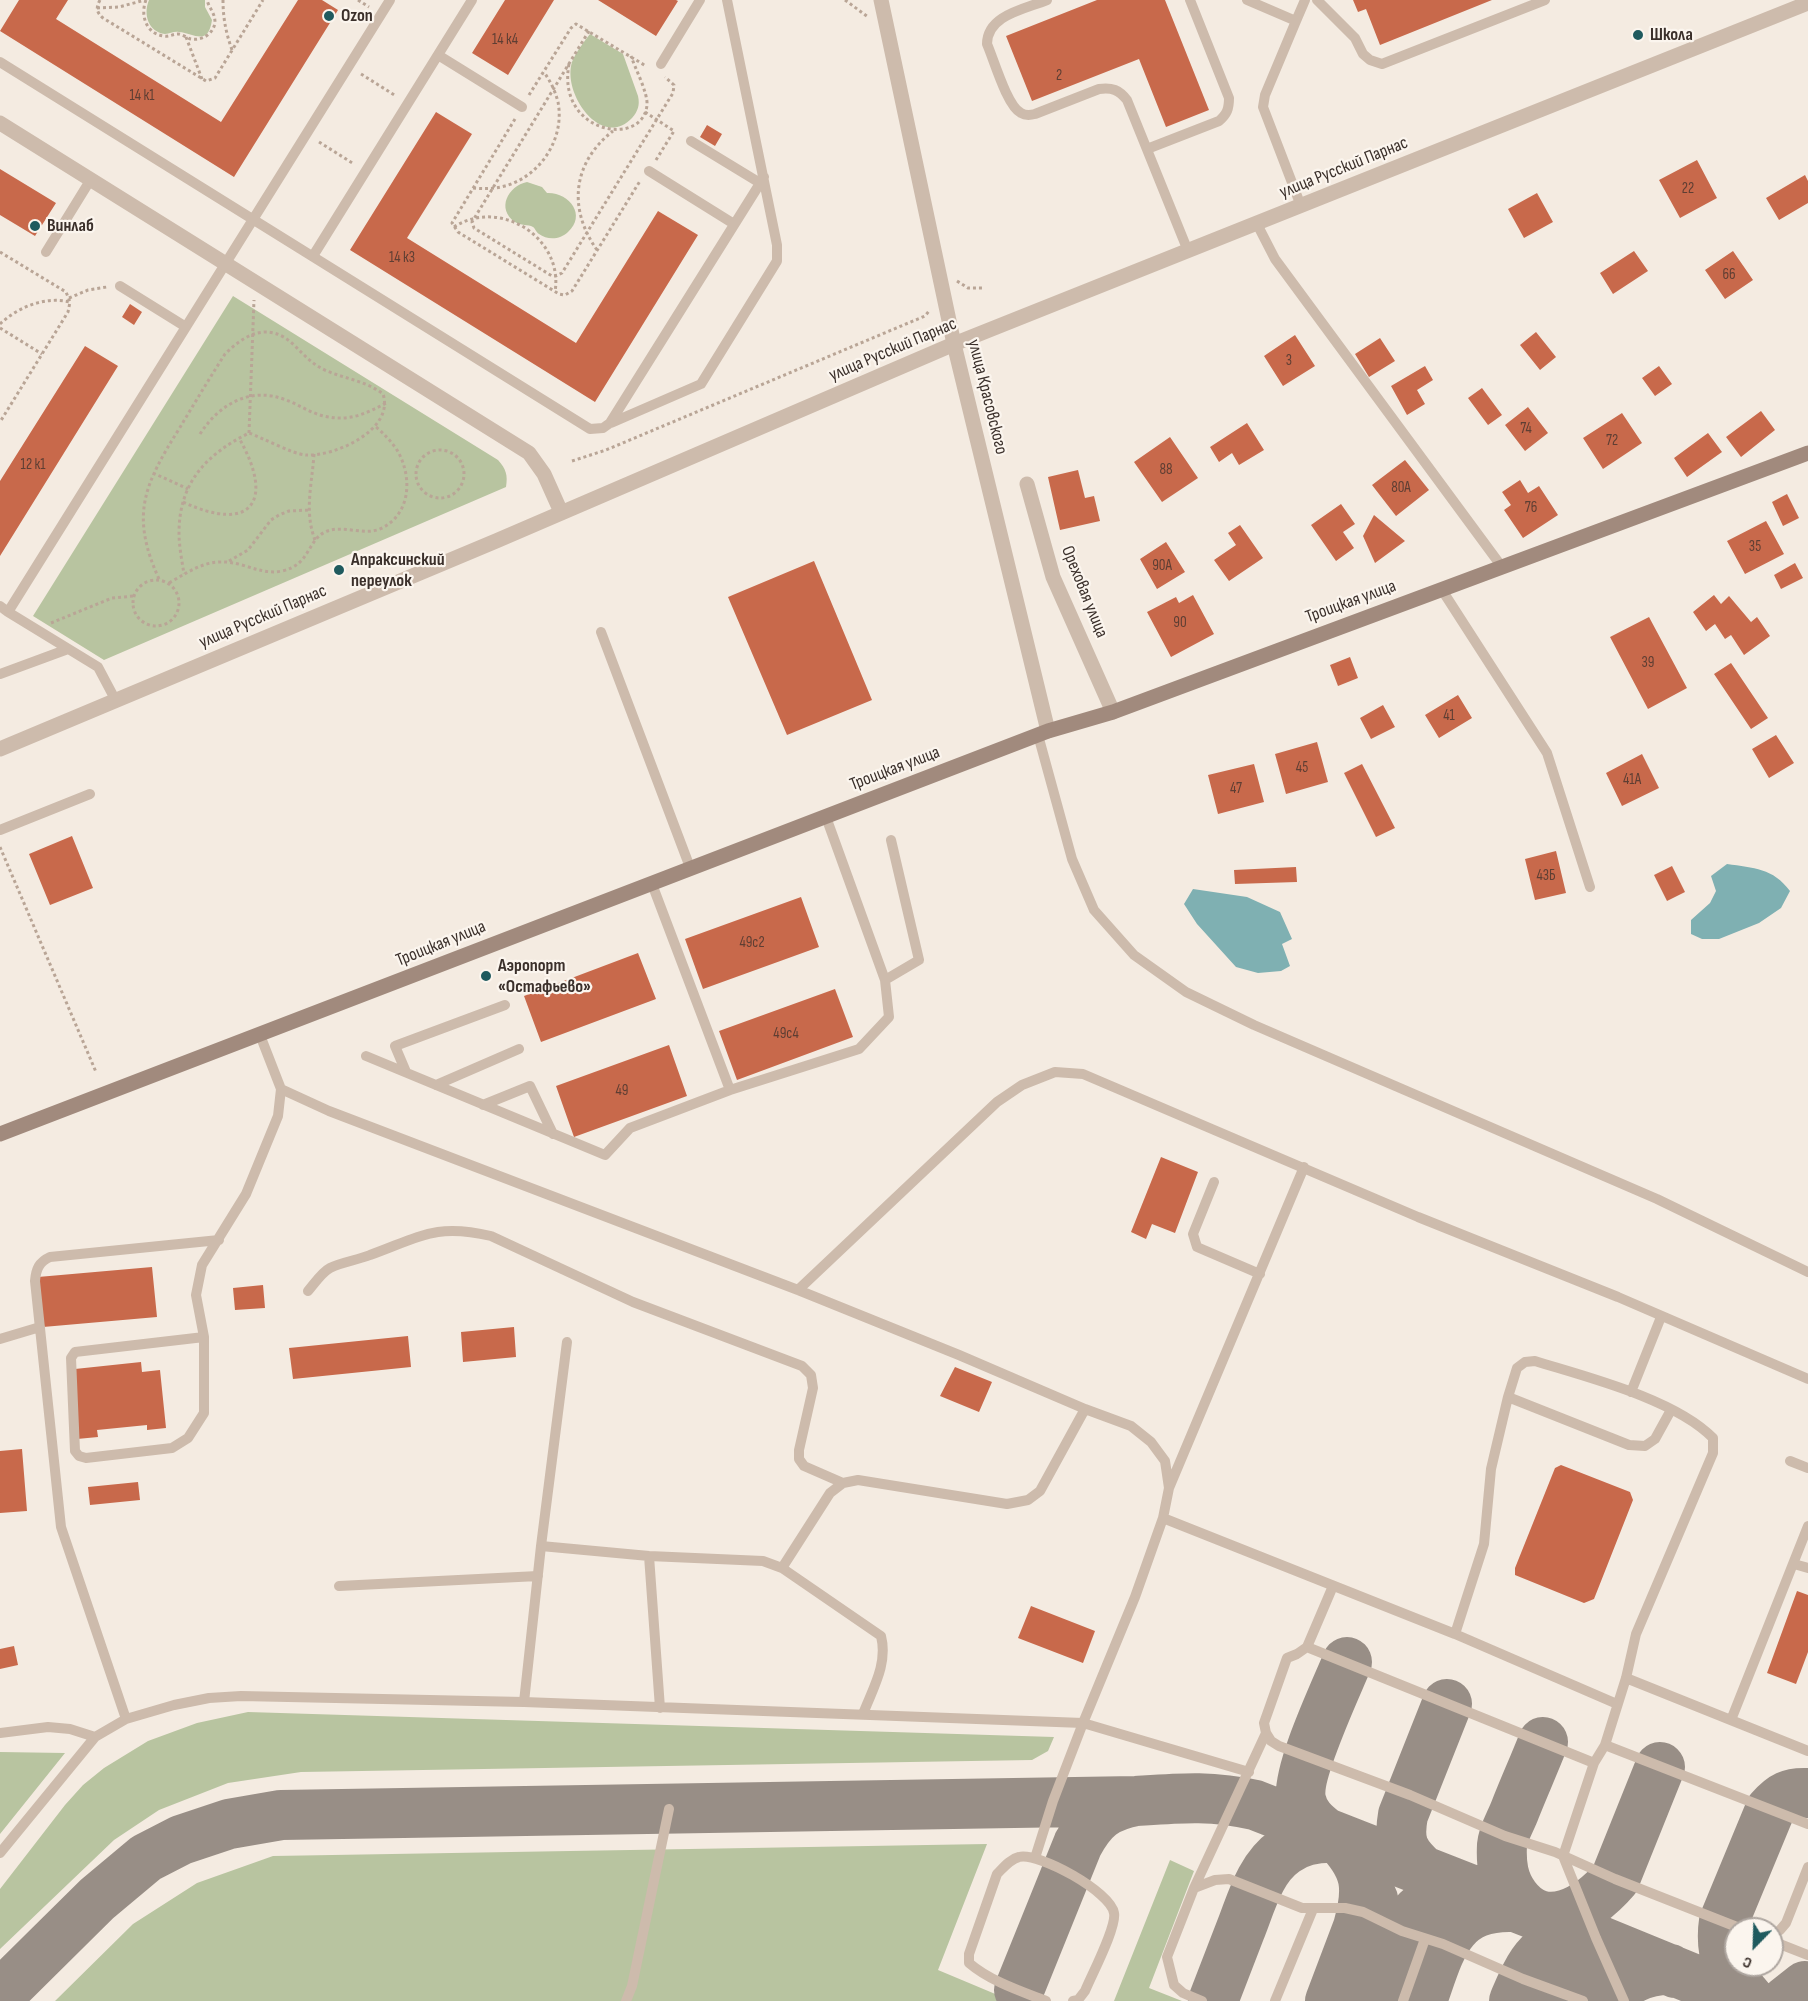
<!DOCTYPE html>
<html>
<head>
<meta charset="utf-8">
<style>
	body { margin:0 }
	#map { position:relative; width:1808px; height:2001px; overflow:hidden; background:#f4ebe1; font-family:"Sofia Sans Condensed",sans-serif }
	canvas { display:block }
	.north { position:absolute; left:1724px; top:1917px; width:60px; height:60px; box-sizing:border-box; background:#fbf5ee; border:2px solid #aea6a0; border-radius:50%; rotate:203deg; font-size:16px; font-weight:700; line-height:24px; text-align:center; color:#3b302b }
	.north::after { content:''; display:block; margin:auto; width:21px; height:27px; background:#1f5a5e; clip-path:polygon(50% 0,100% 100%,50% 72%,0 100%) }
</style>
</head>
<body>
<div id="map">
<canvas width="1808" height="2001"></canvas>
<div class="north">С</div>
</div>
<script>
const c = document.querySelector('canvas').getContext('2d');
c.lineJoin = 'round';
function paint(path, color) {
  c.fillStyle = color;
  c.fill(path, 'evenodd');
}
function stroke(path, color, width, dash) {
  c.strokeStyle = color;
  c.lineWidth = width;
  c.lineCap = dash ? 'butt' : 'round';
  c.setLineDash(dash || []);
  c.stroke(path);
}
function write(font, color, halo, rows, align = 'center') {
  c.font = font + ' "Sofia Sans Condensed",sans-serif';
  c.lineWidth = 4.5;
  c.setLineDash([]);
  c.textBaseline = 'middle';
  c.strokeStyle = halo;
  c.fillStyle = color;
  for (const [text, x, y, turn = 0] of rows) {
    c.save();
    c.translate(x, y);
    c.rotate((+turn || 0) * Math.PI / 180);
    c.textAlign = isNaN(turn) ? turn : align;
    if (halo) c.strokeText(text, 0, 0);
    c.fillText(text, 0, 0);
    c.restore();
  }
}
paint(new Path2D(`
	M149 0H205V7L212 20C208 47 194 33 179 32 174 31 170 34 165 34 148 32 143 14 149 0Z
	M590 34 623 54 638 96C640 105 638 111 632 118 602 150 562 94 572 62 576 52 584 42 590 34Z
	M527 182 542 187 547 193C569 192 587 215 568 232 560 240 547 240 539 234 536 232 535 228 533 227 528 224 521 226 515 222 496 209 508 186 527 182Z
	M233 296 498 460C506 469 508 475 506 487L104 660 33 616Z
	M248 1712 1054 1737 1048 1751 1032 1760 301 1772 228 1783 159 1810 114 1840 0 1949V1889L65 1805 83 1785 104 1768 148 1741 197 1723Z
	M0 1752 65 1753 0 1834Z
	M987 1844 938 1970 1012 2001H55L133 1924 197 1883 273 1856Z
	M1170 1860 1194 1871 1149 1988 1182 2001H1114Z`), '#b8c4a0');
paint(new Path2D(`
	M1727 864C1754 868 1773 868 1790 891L1781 908 1759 923 1719 939H1702L1691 934V920L1710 903 1716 891 1711 876Z
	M1193 889 1247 897 1280 912 1292 939 1282 944 1290 966 1281 971 1258 973 1236 967 1197 924 1184 904Z`), '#7fb0b2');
stroke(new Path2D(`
	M1543 1742C1534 1765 1524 1787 1515 1810 1511 1821 1503 1833 1502 1845 1501 1864 1503 1881 1515 1897 1545 1937 1589 1909 1615 1879L1660 1767
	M1326 1833C1314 1824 1304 1815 1301 1800 1296 1773 1335 1691 1347 1662
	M1424 1872C1403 1853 1398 1843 1403 1815L1447 1704
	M1019 1990 1078 1844C1093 1817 1105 1807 1136 1801
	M0 1995 97 1899 146 1858 181 1840 229 1824 281 1815 1136 1801C1180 1798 1211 1795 1255 1805L1564 1926 1747 2001
	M1213 2001C1222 1978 1231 1954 1240 1931 1251 1904 1259 1869 1285 1851 1301 1839 1319 1837 1338 1838 1367 1868 1369 1888 1358 1927
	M1330 2001 1358 1927 1373 1899
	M1375 2001C1396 1947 1403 1891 1473 1891
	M1422 2001C1440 1951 1448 1905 1513 1907
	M1514 2001C1524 1977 1535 1948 1563 1941 1573 1939 1585 1939 1596 1938
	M1561 2001C1576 1966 1601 1950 1639 1957
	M1608 2001C1623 1978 1643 1972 1670 1969L1675 1973
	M1751 2001C1730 1978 1719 1954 1724 1921L1770 1810C1782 1796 1790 1792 1808 1793
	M1786 2001 1805 1986`), '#988e86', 50);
paint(new Path2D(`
	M19 0H68L56 19 221 122 298 0H322L338 10 234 177 0 31Z
	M505 0H554L508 75 472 53Z
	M598 0H676L678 1 656 36Z
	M1097 0H1165L1209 110 1166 127 1139 59 1032 101 1006 36Z
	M1353 0H1492L1380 45 1366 9 1358 12Z
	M436 112 472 134 407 238 576 343 658 211 698 235 595 402 350 250Z
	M707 125 722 134 715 146 700 137Z
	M1697 160 1717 198 1680 218 1659 180Z
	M0 169 56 203 35 236 0 215Z
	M1805 175 1808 181V203L1779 220 1766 198Z
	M1537 193 1553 222 1524 238 1508 209Z
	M1634 251 1648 271 1613 294 1600 273Z
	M1733 251 1753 280 1725 299 1705 270Z
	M130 304 142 312 134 325 122 317Z
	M1536 332 1556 357 1540 370 1520 345Z
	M1295 335 1315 366 1283 386 1264 356Z
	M1380 338 1395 361 1369 377 1355 354Z
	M85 346 118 366 0 556V481Z
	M1425 366 1433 380 1417 390 1425 404 1407 415 1391 386Z
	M1659 366 1672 384 1655 396 1642 378Z
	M1482 388 1502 415 1488 425 1468 398Z
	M1528 407 1548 433 1525 451 1505 425Z
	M1761 411 1775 430 1741 457 1726 437Z
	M1622 413 1642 443 1603 469 1583 438Z
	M1247 423 1264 450 1239 465 1232 453 1219 462 1210 447Z
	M1708 433 1722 452 1687 477 1674 458Z
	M1170 437 1198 478 1162 502 1134 462Z
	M1405 460 1429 490 1396 516 1372 485Z
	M1078 470 1085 498 1094 496 1100 521 1060 530 1048 477Z
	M1520 480 1528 493 1539 486 1558 515 1523 538 1504 510 1511 505 1502 492Z
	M1787 494 1799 518 1783 526 1772 502Z
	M1341 504 1355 524 1343 532 1354 548 1336 561 1311 525Z
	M1374 515 1405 541 1375 563 1363 536Z
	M1766 521 1784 554 1745 574 1727 541Z
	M1240 525 1263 558 1229 581 1214 560 1236 545 1228 533Z
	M1166 542 1185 572 1157 589 1140 559Z
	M814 561 872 700 787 735 728 597Z
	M1795 563 1803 578 1781 589 1774 575Z
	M1193 595 1214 634 1171 657 1147 612 1176 597 1179 603Z
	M1714 595 1721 604 1729 596 1751 622 1757 617 1770 636 1744 655 1731 635 1725 639 1715 624 1706 631 1693 612Z
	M1649 617 1687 688 1648 709 1610 637Z
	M1350 657 1358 678 1338 686 1330 665Z
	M1731 663 1768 718 1751 729 1714 674Z
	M1458 695 1472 718 1439 738 1425 715Z
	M1383 705 1395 727 1371 739 1360 718Z
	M1776 735 1794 763 1769 778 1752 749Z
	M1317 742 1328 782 1286 794 1275 754Z
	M1642 754 1659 788 1622 806 1606 773Z
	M1254 764 1264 802 1218 814 1208 775Z
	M1362 764 1395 828 1376 837 1344 773Z
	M72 836 93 888 50 905 29 854Z
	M1556 851 1566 893 1535 900 1525 859Z
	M1672 866 1685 892 1667 901 1654 875Z
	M1296 867 1297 882 1235 884 1234 870Z
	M801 897 819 947 703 989 685 939Z
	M638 953 656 999 541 1042 524 996Z
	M835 989 853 1037 737 1080 719 1031Z
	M669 1045 687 1096 574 1137 556 1086Z
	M1161 1157 1198 1172 1175 1233 1152 1224 1146 1239 1131 1232Z
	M152 1267 157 1317 43 1327 38 1277Z
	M263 1285 265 1308 235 1310 233 1288Z
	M514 1327 516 1357 463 1362 461 1332Z
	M408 1336 411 1367 293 1379 289 1348Z
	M141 1362 142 1372 160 1370 166 1428 147 1430V1425L97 1430 98 1437 77 1439 75 1369Z
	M955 1367 992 1382 979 1412 940 1396Z
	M22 1449 27 1511 0 1513V1451Z
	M1561 1465 1630 1492 1633 1500 1594 1599 1584 1603 1515 1575V1568L1555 1468Z
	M138 1482 140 1500 90 1505 88 1487Z
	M1797 1591 1808 1595V1652L1796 1684 1767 1673Z
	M1031 1606 1095 1631 1083 1663 1018 1638Z
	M14 1646 18 1665 0 1669V1649Z`), '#c8694b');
stroke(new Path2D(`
	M100 0C96 7 96 12 103 18L206 81 215 78 263 0
	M146 0C140 15 146 34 164 36 169 37 173 34 178 34 182 34 187 38 191 39 203 41 214 33 215 22 215 13 209 8 207 0
	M223 0C223 18 226 33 232 50
	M358 0 369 7
	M845 0 868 17
	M97 8 119 7 145 0
	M589 31 472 222 474 228 552 276H556L562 273 673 93 674 85 665 77
	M186 37 202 79
	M569 64C556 134 643 148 647 105 648 93 635 68 631 56
	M361 74 396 96
	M529 95 571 28 576 24 646 66
	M645 112 674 131
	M515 119 452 223 458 232 559 294 565 295 572 291 640 181
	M319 142 354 164
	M656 160 674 131
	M473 188C484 189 494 189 505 186 541 176 565 138 558 102 555 90 550 81 544 72
	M454 227C500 197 564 238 555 292
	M597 250C568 209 572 163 613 131
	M0 252 66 292 70 302 68 312 0 422
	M957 281 968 288H983
	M69 298 88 290 107 287
	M0 324C18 307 45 296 70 302
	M0 328 42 354
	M249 433 254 300
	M200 434C219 404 251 386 286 400 300 405 313 415 329 417 350 421 368 413 386 403
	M416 474a24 24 0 1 1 48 0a24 24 0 1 1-48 0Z
	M314 454C312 485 304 511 315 540
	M572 461 606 450 925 316 929 311
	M153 473 188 489
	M183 502C252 534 275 501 239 438
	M229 561 248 550 271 520 279 515 289 511 308 510
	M159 579C130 515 144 485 179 429 194 404 209 379 225 354 245 334 269 321 294 345 305 356 313 365 327 371 346 379 366 381 383 394 395 430 334 457 306 455 292 454 263 438 249 433 207 454 179 482 179 533 179 546 182 561 184 574
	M133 603a23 23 0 1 1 46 0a23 23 0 1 1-46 0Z
	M169 583C195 568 211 556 242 565 256 569 268 574 282 571 310 565 307 541 325 532 342 524 363 536 380 529 411 515 413 477 397 450 391 441 384 434 375 426
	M51 623 112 598 134 596
	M0 847 96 1072`), '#b9a596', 3, [3, 3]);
stroke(new Path2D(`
	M1047 0C1025 9 987 15 987 44 994 60 1007 106 1021 113 1026 116 1031 115 1035 114L1099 89C1112 87 1119 90 1127 100L1188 251
	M1247 0 1296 21 1305 0
	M1317 0 1355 38 1363 54 1370 60 1382 64 1545 0
	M1296 21 1265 95 1263 107 1301 206
	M438 55 522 107
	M0 62 590 429 603 428 610 423 764 177
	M661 64 700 0
	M691 141 760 183
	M1147 149 1219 121C1227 114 1229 109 1229 98L1190 0
	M649 171 734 224
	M1257 224 1275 259 1502 567
	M46 252 91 179
	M313 256 472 0
	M120 286 186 327
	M611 423 701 384 777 261V245L727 0
	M1442 590 1547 753 1590 887
	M0 606 8 612 390 0
	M8 612 98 667 116 701
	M601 632 691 870
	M0 674 68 649
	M1038 735 1072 859 1094 910 1134 955 1186 992 1254 1025 1657 1199 1808 1272
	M0 830 90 794
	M652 884 730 1090 859 1049 889 1017 885 980 826 817
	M885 980 919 960 891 840
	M260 1035 281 1089 329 1111 798 1290 959 1355 1085 1409 1131 1426 1151 1442 1165 1461 1169 1488 1163 1518 1135 1597 1083 1723 1053 1801 1035 1858
	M366 1056 605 1155 630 1128 730 1090
	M406 1072 395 1046 505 1005
	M436 1085 519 1049
	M483 1105 530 1086 553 1134
	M1214 1182 1193 1234 1197 1247 1260 1274
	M798 1290 997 1102 1022 1085 1055 1072 1083 1074 1418 1217 1618 1297 1808 1379
	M308 1291C314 1284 322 1272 330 1268 342 1262 358 1260 370 1255 420 1237 435 1223 491 1236L633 1302 802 1366 811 1375 813 1388 799 1450V1459L804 1466 843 1483
	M204 1337 75 1352 71 1358 75 1451 79 1456 86 1458 172 1448 188 1438 204 1413V1337L196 1295 202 1265 246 1194 278 1116 281 1089
	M0 1339 40 1327
	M1631 1392 1661 1317
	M1508 1397 1629 1445 1645 1446 1655 1439 1671 1410
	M1790 1461 1808 1468
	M1169 1488 1304 1167
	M1163 1518 1455 1634 1617 1704
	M541 1546 649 1556 763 1561 782 1568 881 1636C888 1664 873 1688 863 1714
	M649 1556 660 1708
	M1794 1564 1808 1568
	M782 1568 830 1493 843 1483 858 1480 1007 1504 1028 1500 1040 1491 1085 1409
	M339 1586 538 1576
	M1333 1586 1307 1647 1297 1654 1287 1658 1264 1723 1266 1733 1271 1741 1279 1746 1410 1795 1505 1836 1555 1852 1615 1879 1742 1929
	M1455 1634 1484 1544 1491 1469 1508 1397 1517 1368 1525 1362 1535 1361C1587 1377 1675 1399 1713 1438V1453L1636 1634 1626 1678 1605 1745 1594 1763 1563 1856 1596 1938 1624 2001
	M1307 1647 1594 1763
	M1626 1678 1808 1751
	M524 1702 541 1546 567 1342
	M126 1719 61 1527 35 1281C36 1269 39 1262 50 1257L219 1240
	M1731 1720 1808 1526
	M0 1733 48 1727 70 1729 95 1737
	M1605 1745 1808 1824
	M0 1853 95 1737 126 1719 174 1705 209 1698 241 1696 524 1702 1083 1723 1249 1772
	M1194 1888 1215 1880 1229 1879 1302 1908H1345L1363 1912 1402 1931 1443 1944 1523 1979 1583 2001
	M1772 1935 1780 1930 1786 1923 1808 1867
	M1772 1941 1808 1955
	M626 2001 632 1986 669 1809
	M1046 2001C1020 1991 990 1981 969 1963V1954L997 1874C1003 1868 1010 1859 1019 1857 1039 1852 1111 1892 1114 1913 1117 1927 1091 1976 1085 1991L1078 2000 1073 2001
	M1202 2001 1183 1993 1174 1985 1167 1957 1194 1888 1266 1733
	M1275 2001 1313 1909
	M1403 2001 1425 1939`), '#cdbbac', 10);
stroke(new Path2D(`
	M881 0 954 344 1048 731
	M0 123 529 453 544 474 561 512
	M1027 484 1053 577 1113 712
	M0 749 496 541 954 344 1808 3`), '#cdbbac', 15);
stroke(new Path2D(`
	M0 1134 1048 731 1113 712 1808 453`), '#a18a7d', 15);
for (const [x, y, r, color] of [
	[329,16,6,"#1f5a5e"],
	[1638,35,6,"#1f5a5e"],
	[35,226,6,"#1f5a5e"],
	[339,570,6,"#1f5a5e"],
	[486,976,6,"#1f5a5e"]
]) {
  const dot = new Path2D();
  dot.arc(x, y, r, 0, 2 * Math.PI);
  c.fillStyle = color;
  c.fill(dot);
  stroke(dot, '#fbf5ee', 2);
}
write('15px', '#5e3e33', null, [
	["14 к4",505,40],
	["2",1059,76],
	["14 к1",142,96],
	["22",1688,189],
	["14 к3",402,258],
	["66",1729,275],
	["3",1289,361],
	["74",1526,429],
	["72",1612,441],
	["12 к1",33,465],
	["88",1166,470],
	["80А",1401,488],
	["76",1531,508],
	["35",1755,547],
	["90А",1162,566],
	["90",1180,623],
	["39",1648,663],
	["41",1449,716],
	["45",1302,768],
	["41А",1632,780],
	["47",1236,789],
	["43Б",1546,876],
	["49с2",752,943],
	["49с4",786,1034],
	["49",622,1091]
]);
write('bold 18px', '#3b302b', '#fbf5ee', [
	["Ozon",341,16],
	["Школа",1650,35],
	["Винлаб",47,226],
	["Апраксинский",351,560],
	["переулок",351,581],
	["Аэропорт",498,966],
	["«Остафьево»",498,987]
], 'left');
write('18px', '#3b302b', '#fbf5ee', [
	["улица Русский Парнас",1344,168,-22],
	["улица Русский Парнас",893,350,-23],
	["улица Красовского",987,397,76],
	["Ореховая улица",1084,592,68],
	["Троицкая улица",1351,602,-20],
	["улица Русский Парнас",263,617,-23],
	["Троицкая улица",895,769,-21],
	["Троицкая улица",441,944,-22]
]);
</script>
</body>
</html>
